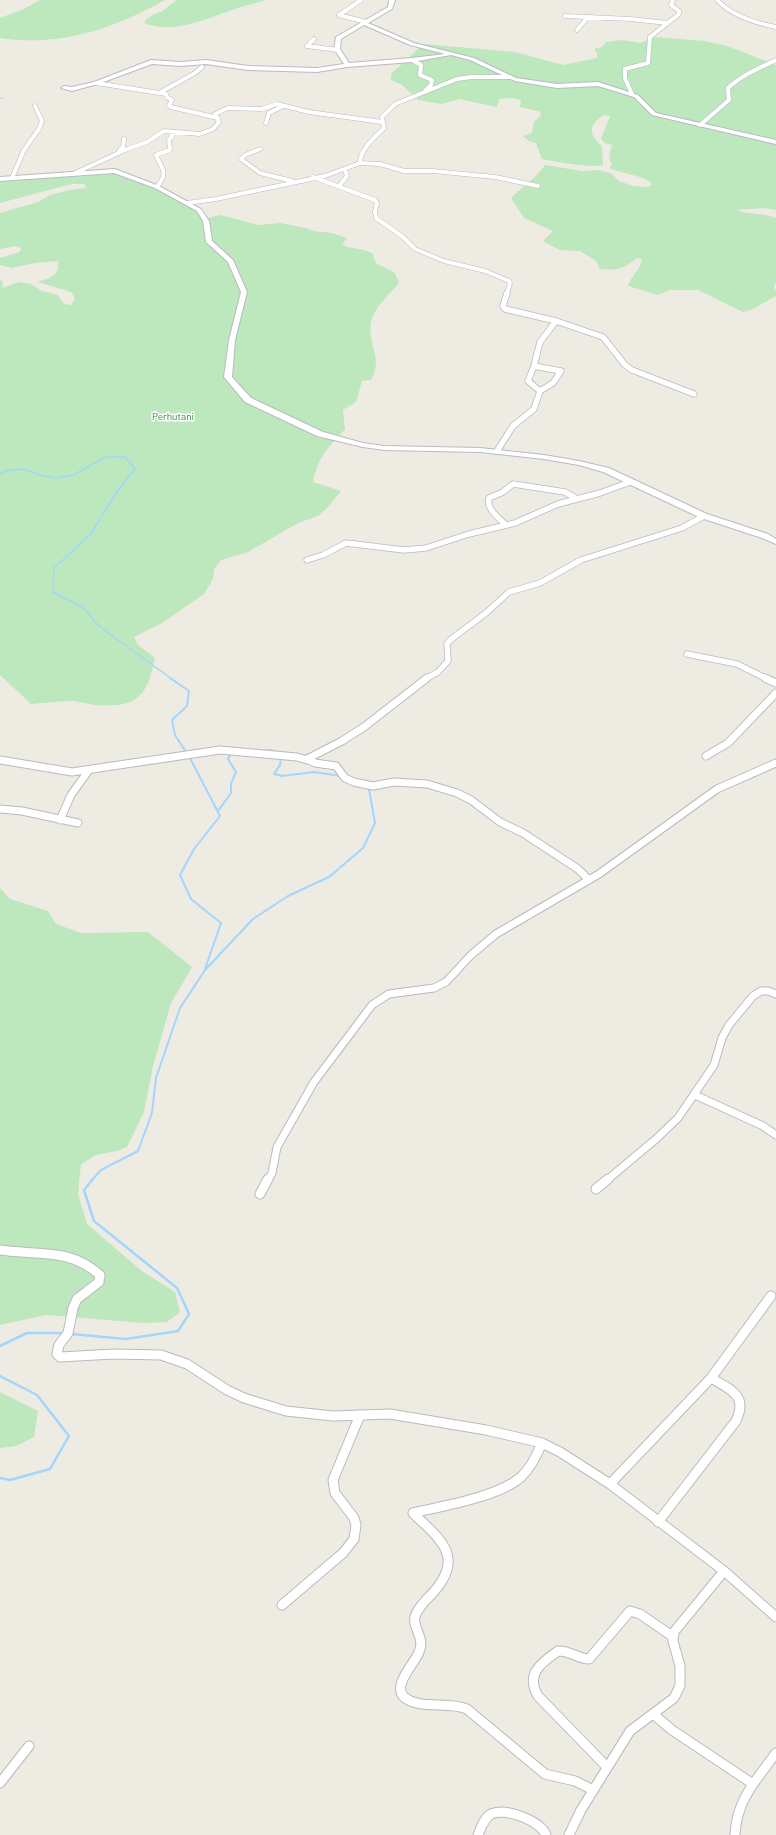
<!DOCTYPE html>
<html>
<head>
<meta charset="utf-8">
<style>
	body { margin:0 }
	canvas { display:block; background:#eeebe2 }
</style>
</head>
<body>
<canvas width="776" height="1835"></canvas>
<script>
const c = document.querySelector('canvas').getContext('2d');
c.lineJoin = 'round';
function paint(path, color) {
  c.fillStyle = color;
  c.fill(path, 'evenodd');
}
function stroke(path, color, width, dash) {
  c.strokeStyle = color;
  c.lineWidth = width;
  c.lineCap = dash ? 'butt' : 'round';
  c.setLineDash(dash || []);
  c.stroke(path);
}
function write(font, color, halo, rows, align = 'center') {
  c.font = font + ' Barlow,sans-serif';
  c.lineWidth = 3;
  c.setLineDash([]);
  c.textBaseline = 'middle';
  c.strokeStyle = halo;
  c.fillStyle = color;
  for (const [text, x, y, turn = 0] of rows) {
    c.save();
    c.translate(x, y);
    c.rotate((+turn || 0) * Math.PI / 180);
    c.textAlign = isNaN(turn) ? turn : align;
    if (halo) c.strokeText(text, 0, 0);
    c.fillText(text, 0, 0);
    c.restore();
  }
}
paint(new Path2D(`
	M40 0H165C113 29 60 47 0 38V18L24 9Z
	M177 0H265C255 4 245 5 235 9 207 18 174 35 144 23 148 15 157 14 164 10 169 7 171 3 177 0Z
	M656 37 704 41 727 46 776 65V210L764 208 737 210C742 214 766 213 776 218V283L774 287 776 291V296L753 309 743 312 698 290H670L658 295 628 286C631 276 642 267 642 259L637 258C624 268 618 271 600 269L596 261 580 251 560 250 543 241 553 231 524 218 511 198C522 187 536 178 545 165L582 171 599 170 612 174 619 181 633 186 648 187 652 184C644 175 622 174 609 168L612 164C607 157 610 153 612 145L605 143 601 139 610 116 604 115C588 125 588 134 602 146L603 165C594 169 553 161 542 159L536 143 529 141 523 136 532 133 534 122 540 116 541 112 520 107 521 100 512 98 499 99 497 107 459 99 442 104 418 100 402 85 391 80V74L423 44 515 52 563 65 597 58V53L594 49 602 47 606 42 622 40 640 43Z
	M112 172C139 181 187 197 203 219L221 215 258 225 280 223 306 228 313 231 332 233 347 238 342 244 347 247 364 250 372 253 376 263 395 273 399 283C389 295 374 307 371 323 367 345 384 359 371 380L362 381 356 402 343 410 345 429C328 448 318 456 313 482L341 491 328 507 318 516 298 523 248 552 221 560 214 569 213 579 204 594 162 623 134 637 138 645 155 658C147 698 136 708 95 705 88 704 81 702 74 701 60 701 45 703 31 704L0 675V280L3 282 2 288 19 282 31 284 42 291 58 295C61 301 63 305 71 305L75 298 71 292 38 282 39 281C46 280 57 276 58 268 58 266 57 264 58 261L35 263 12 268 0 265V258L20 252 21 248 16 246 0 249V213L38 202 50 195 70 190 85 188 86 187 84 184H72L0 203V180Z
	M0 881V888L10 899 48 911 56 924 81 933 148 932 192 967 171 1003 153 1066 144 1112 127 1147 117 1151 96 1155 81 1164 78 1194 87 1224 142 1271 175 1292 180 1312 167 1322 144 1323 46 1315 0 1325Z
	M0 1392 38 1411 34 1437 16 1446 0 1448Z`), '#bde7bd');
stroke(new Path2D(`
	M0 98H4`), '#a1d6ff', 1);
stroke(new Path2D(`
	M0 474 5 471 23 469 40 475 56 478 73 475 106 457H125L135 469 116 493 90 535 54 568 53 592 82 607 100 627 172 679`), '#a1d6ff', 1.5);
stroke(new Path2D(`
	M170 678 189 691 187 706 172 720 175 735 186 752
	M262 751 270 750 277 752
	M189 756 220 816 194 849 180 875 191 899 221 923 205 969
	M281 756 280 765 274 774 282 776 314 772 341 776
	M218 811 231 793V784L236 772 228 759 232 752
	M92 1180 101 1170 138 1151 152 1113 156 1078 180 1008 205 970 253 919 288 896 329 877 363 848 375 823 369 789 366 788`), '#a1d6ff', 2);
stroke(new Path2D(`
	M71 1334 126 1339 178 1331 189 1314 177 1288 94 1221 84 1190 93 1179
	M0 1346 27 1333H64
	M0 1376 37 1395 69 1436 50 1469 10 1480 0 1478`), '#a1d6ff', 2.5);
const streetFar3 = new Path2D(`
	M361 0 339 15 366 22
	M717 0C732 16 755 23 776 27
	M565 16 630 19 668 23
	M577 30 588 17
	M314 39 307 46 338 50
	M412 60 421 65 420 75 432 80 431 85 425 91
	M96 83 166 94 167 97 172 100 169 105 171 107 218 118
	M161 92 195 73 202 67
	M632 94 625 78V69L648 63 650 37 679 14V11L671 5 673 0
	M266 123 269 113 283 106
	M700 125 729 100 728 88C742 75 759 68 776 60
	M260 149 245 155 241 159 260 173 292 181
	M119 151 123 147 124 139
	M360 163 380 164 404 171H433L495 177 538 186
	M73 174 125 150 147 142 164 131 200 134 213 129 219 122 215 114 228 108 262 109 277 104 309 112 382 122
	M313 177 375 200 377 203 375 212 376 218 403 237 415 249 444 261 485 271 509 281 510 283 507 294
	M12 178 24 150 39 129 42 121 35 106
	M339 186 347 176 345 170
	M157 187C169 171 162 170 156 155L170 150 169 140 175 132
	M187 203 216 199 325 176 360 163C360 149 375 137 384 128L382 117 395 104 457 79 472 77H510`);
const streetFar2 = new Path2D(`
	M556 321 603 337 625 365 632 370 694 394
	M534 366 561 371 553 383 540 391
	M497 451 513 426 534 409 540 391 528 381 534 366 540 342 556 321 505 309 503 306 507 293
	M506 525C499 518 486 509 489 498L503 492 513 484 565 492 577 499
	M307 560 323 555 346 543 404 550 426 548 469 534 515 523 558 504 600 493 630 482
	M687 654 737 664 767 679
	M425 679 438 672 448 661 447 644 450 640 486 613 509 592 540 583 581 560 682 528 704 516`);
const streetFar1 = new Path2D(`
	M427 678 364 727 342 741 307 759 315 763 336 766 345 778 354 782 373 786 394 782 427 784 457 793 471 800 500 822 523 833 578 869 589 880
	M765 678 776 683
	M706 756 728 743 776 693
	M0 760 72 772 220 750 297 757 307 760
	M0 809 22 811 78 823
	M60 820 71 795 89 770
	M695 1095 763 1126 776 1135
	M268 1180 272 1173 277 1147 314 1082 372 1005 389 994 434 988 446 982 470 956 496 934 599 874 717 789 776 763
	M607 1180 656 1139 678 1118 714 1065 722 1038 729 1025 753 996 761 991H768L776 994`);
const street = new Path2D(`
	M596 1189 608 1179
	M260 1194 268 1179
	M0 1250C38 1256 69 1247 100 1275L99 1282 77 1299 73 1308 68 1333 59 1345 57 1354 60 1357 114 1354 161 1355 187 1364 227 1390 244 1398 286 1411 333 1416 390 1414 486 1430 542 1443 560 1452 610 1484 724 1571 776 1617
	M610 1484 711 1378 771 1296
	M413 1513C437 1537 464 1554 437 1588 430 1597 421 1603 416 1614 410 1627 426 1636 419 1652 415 1663 392 1685 404 1697 419 1710 449 1701 467 1709L545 1774 575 1781 593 1790
	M413 1513C443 1506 498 1497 521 1477 531 1468 537 1455 542 1443
	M658 1522 736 1421C748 1395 731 1390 711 1378
	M282 1605 343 1553 354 1539 356 1525 354 1518 335 1493 333 1480 360 1415
	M653 1714 672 1730 753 1784 776 1753
	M607 1767 538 1696C525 1674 541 1663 558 1651 569 1650 578 1659 589 1659L630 1611 640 1614 672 1636
	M0 1783 29 1746
	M478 1835C481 1828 484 1818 491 1814 505 1807 541 1821 546 1835
	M569 1835 581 1810 630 1731 674 1698 680 1686V1666L673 1641 674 1632 724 1571
	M735 1835C736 1815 742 1801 753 1784`);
const secondary = new Path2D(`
	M389 0H395L392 9 368 23 414 43 474 58 516 78 557 84 598 82 638 95 656 113 776 140V144L652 115 634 97 598 86 557 88 515 81 470 60 451 55 412 62 347 67 317 72 248 70 206 64 181 66 152 64 98 84 72 91 61 88 64 86 72 87 94 82 151 60 181 62 206 60 248 66 317 68 344 64 334 49 336 37 388 7ZM364 25 410 45 445 54 412 58 349 63 340 49 341 39Z
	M115 169 159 186 201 209 209 221 212 241 233 260 247 292 235 340 232 377 251 398 323 432 363 443 384 446 480 448 544 455 579 461 609 468 707 514 768 534 776 539V544L762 538 701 518 603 472 579 465 544 459 480 452 384 450 363 447 317 436 245 402 224 377 229 340 241 292 228 262 206 242 203 221 197 211 155 188 114 173 0 181V177Z`);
stroke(streetFar3, '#b7babf', 5);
stroke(streetFar2, '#b7babf', 7);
stroke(streetFar1, '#b7babf', 9);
stroke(street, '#b7babf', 11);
stroke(secondary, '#b8bbc1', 2);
stroke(streetFar3, '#fff', 4);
stroke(streetFar2, '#fff', 5.5);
stroke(streetFar1, '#fff', 7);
stroke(street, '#fff', 9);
paint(secondary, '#fff');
write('10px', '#2f8634', '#fff', [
	["Perhutani",173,417]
]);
</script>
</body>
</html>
